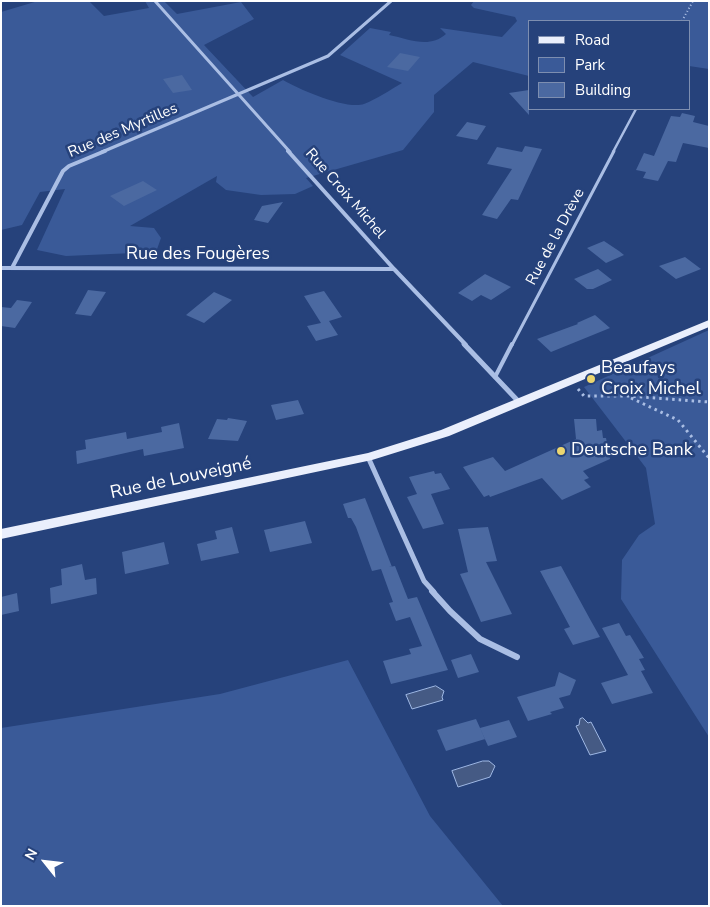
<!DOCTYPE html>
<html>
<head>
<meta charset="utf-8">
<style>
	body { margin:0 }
	#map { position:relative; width:710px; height:907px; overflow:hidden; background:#26427b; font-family:"Nunito Sans",sans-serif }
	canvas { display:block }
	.frame { position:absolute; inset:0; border:2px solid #fff; pointer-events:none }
	.legend { position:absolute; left:528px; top:20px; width:162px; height:90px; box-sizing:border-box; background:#26427b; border:1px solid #7d8eb0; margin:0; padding:6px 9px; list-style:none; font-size:15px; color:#fff }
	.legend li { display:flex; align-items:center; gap:10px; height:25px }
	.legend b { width:25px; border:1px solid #7d8eb0 }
	.north { position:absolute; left:20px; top:837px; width:50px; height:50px; -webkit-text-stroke:4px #26427b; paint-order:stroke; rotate:299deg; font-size:14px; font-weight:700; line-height:20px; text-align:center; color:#fff }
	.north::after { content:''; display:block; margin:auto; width:18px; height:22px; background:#fff; clip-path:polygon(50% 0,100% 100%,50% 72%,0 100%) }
</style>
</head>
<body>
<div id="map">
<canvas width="710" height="907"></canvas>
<div class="frame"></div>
<ul class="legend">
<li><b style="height:6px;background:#eaeffc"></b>Road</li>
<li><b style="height:14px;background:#3a5a98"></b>Park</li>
<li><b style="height:14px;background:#4b69a1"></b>Building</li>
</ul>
<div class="north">N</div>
</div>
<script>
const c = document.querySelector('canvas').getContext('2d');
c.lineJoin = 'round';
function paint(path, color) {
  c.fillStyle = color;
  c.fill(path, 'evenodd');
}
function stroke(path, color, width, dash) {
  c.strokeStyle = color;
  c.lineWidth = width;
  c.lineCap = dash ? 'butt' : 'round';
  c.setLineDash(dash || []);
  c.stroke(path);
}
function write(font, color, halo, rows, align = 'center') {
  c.font = font + ' "Nunito Sans",sans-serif';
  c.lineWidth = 5;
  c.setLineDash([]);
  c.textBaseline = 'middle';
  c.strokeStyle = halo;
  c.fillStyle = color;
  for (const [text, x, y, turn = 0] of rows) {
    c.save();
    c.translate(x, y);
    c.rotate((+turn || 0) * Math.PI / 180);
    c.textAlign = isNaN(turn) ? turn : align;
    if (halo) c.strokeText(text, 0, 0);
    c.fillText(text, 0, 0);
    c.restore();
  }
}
paint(new Path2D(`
	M38 1H89L104 16 149 8 145 1H164L177 14 241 2 254 19 204 45 253 97 283 80C300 90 347 110 364 104 377 99 390 90 402 83L340 55 370 28 391 32 389 35C409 39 429 49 446 34L440 28 502 37 517 21 515 17 474 8 471 5 474 1H709V69L689 66V21H529V76L473 62 434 95V112L403 150 306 178 313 186 295 194 261 195 226 190 216 182 217 176 130 226 154 228 161 238 156 252 66 256 37 250 65 189 40 192 22 225 1 230V12Z
	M709 330V737L621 599 622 560 639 535 655 524 646 468 584 387Z
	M348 660 430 816 503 906H1V728L220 694Z`), '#3a5a98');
const water = new Path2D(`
	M436 686 444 691 442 697 443 700 412 709 406 695Z
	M583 718 588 723 591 722 606 751 590 755 576 726 579 725 580 719Z
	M483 761H489L495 766 490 777 458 787 452 771Z`);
paint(water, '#455a84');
stroke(water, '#9fb8e4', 1);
paint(new Path2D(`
	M400 53 420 57 408 71 387 67Z
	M182 75 192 90 173 93 163 79Z
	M529 90V115L509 93Z
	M682 113 695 116 693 122 709 126V148L683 143 676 162 668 161 658 181 643 178 646 172 636 170 644 153 654 156 671 116 680 117Z
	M467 122 486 126 477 140 456 136Z
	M525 146 542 149 518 200 511 199 497 219 482 215 512 169 487 164 497 147 522 152Z
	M143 181 157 190 124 206 110 196Z
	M283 202 268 223 254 220 262 206Z
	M604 241 619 251 624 255 606 263 587 248Z
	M685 257 701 269 676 279 659 266Z
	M598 269 612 280 593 289H587L574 279Z
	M485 274 511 287 491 300 481 295 472 301 458 293Z
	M88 290 106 292 91 316 75 314Z
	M324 291 342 317 329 321 338 335 316 341 307 326 321 323 304 296Z
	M214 292 232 300 204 323 186 315Z
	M17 300 32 302 15 328 1 326V307L11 308Z
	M595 315 610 328 551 352 537 339 578 324 577 323Z
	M298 400 304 414 276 420 271 405Z
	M228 418 247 421 238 441 208 439 217 419 227 420Z
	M574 419H596L597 431 602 430 603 438H606L610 459 583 471 589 478 584 480 591 487 562 500 542 478 490 497 489 495 484 497 463 467 493 457 505 471 576 439Z
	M179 423 184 448 144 456 143 449 77 464 76 451 86 449 85 440 126 432 127 439 162 432 161 427Z
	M434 471 435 474 441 473 450 489 431 494 444 524 423 529 407 497 417 494 409 477Z
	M365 498 392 567H389L395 566 408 599 417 597 448 670 391 684 383 661 411 654 409 649 422 646 410 617 396 621 389 603 393 602 381 569 372 571 356 527 351 518H348L343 504Z
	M305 521 312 543 270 552 264 530Z
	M232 527 239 553 201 561 197 544 217 539 215 531Z
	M488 527 497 561 486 562 512 614 481 622 460 574 468 572 458 529Z
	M164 542 169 564 125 574 122 552Z
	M82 564 85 580 96 578 97 594 51 604 50 588 62 585 61 569Z
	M561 566 591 621 600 637 573 645 564 629 570 627 540 571Z
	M17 593 19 611 1 615V597Z
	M619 623 626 636 630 635 644 658 639 659 645 670 641 671 653 693 612 704 601 683 628 675 602 628Z
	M471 654 479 672 458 678 451 660Z
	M559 672 576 680 570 695 559 698 564 708 550 712 552 714 528 721 517 697 555 686Z
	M476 719 485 739 446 751 437 730Z
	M509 720 517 737 488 746 480 728Z`), '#4b69a1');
stroke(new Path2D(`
	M682 21 693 1`), '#aabee4', 2, [1, 2.5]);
stroke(new Path2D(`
	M578 389 584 396H628L709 402
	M631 398 678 420 709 458`), '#aabee4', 3, [2.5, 4]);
stroke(new Path2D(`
	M613 152 636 109`), '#aabee4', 2.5);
stroke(new Path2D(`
	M512 345 614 151`), '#aabee4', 3);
stroke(new Path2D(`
	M495 377 512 344`), '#aabee4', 4);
stroke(new Path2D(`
	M155 1 290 152
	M102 152 328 56 391 1`), '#aabee4', 3);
stroke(new Path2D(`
	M288 151 394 269 466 345
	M1 268 394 269
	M12 268 63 171 69 166 105 151`), '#aabee4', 4);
stroke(new Path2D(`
	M464 344 519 402
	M368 457 424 581 434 592`), '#aabee4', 5);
stroke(new Path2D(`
	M432 591 450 611 480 639 517 657`), '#aabee4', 6);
paint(new Path2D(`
	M709 320V327L449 436 372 460 1 539V529L368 453 441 430Z`), '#eaeffc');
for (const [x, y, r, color] of [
	[591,379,5,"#ecd670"],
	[561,451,5,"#ecd670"]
]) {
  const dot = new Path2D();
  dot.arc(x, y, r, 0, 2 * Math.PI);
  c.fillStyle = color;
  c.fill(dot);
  stroke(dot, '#26427b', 2);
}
write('15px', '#fff', '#26427b', [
	["Rue des Myrtilles",123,131,-23],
	["Rue Croix Michel",345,194,49],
	["Rue de la Drève",556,237,-62]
]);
write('18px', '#fff', '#26427b', [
	["Rue des Fougères",198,255],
	["Rue de Louveigné",181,479,-12]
]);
write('18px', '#fff', '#26427b', [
	["Beaufays",601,369],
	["Croix Michel",601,390],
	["Deutsche Bank",571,451]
], 'left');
</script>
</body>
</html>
